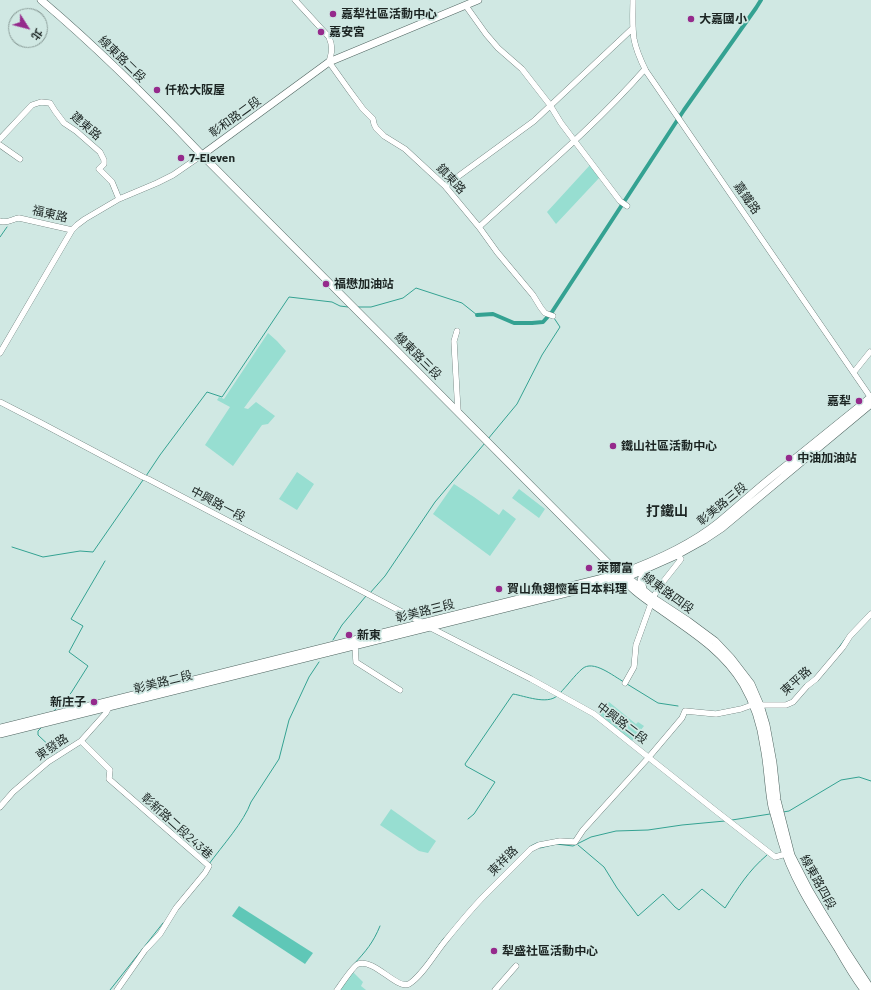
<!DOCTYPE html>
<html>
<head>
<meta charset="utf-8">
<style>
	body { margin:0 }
	#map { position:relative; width:871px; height:990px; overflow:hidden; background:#d0e8e3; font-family:Barlow,"Noto Sans TC",sans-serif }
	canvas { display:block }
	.north { position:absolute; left:8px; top:8px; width:40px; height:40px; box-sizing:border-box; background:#d0e8e3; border:1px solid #889a96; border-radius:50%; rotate:126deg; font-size:11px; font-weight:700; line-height:16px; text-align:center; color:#1c2523 }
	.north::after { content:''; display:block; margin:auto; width:14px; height:18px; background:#952a8c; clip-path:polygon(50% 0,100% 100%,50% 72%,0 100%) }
</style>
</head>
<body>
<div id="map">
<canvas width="871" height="990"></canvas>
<div class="north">北</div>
</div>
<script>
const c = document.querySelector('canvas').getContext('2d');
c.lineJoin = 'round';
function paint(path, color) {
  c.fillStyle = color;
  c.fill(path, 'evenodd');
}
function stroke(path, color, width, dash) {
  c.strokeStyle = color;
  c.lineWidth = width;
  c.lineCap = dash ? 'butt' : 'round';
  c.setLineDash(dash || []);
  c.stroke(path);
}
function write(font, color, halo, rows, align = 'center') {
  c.font = font + ' Barlow,"Noto Sans TC",sans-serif';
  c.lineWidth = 3.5;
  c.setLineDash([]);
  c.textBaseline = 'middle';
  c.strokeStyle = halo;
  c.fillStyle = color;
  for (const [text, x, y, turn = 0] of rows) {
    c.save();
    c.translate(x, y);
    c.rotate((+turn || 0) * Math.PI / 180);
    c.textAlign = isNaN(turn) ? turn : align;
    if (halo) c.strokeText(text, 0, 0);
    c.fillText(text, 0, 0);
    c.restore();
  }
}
paint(new Path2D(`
	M590 165 600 177 556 224 547 212Z
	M268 333 277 341 286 351 244 408 248 409 256 402 275 416 268 424 262 425 233 466 205 445 230 407 217 400 219 397 224 399Z
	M297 472 314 484 297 510 279 499Z
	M454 484 474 497 499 515 503 509 516 519 490 556 433 514Z
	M519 489 545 509 539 518 512 498Z
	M609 702 636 724 638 722 644 726 632 741 598 714Z
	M391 809 436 841 428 853 419 851 380 825Z
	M351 970 363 982 361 986 366 990H339Z`), '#97ded1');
paint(new Path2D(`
	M239 906 313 953 305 964 232 916Z`), '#5fc7b7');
stroke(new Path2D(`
	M0 237 7 227
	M357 307H371L403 298 416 288 462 303 477 315
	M488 439 517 404 542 355 560 327 554 318
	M146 476 160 455 207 392 222 397 289 297 332 302 340 306 348 307
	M12 547 43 557 80 551 93 552 143 480
	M370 593 385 576 435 502 485 443
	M333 640 342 625 366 596
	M837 650 845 639
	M627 684 658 703 678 706
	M560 693C567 686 575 675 582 669 593 659 613 676 624 682
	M54 711 71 693 88 666 69 652 83 626 71 619 105 561
	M41 728 38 731V735L56 752
	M783 812 789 811 841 780 859 777 871 781
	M468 819 474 814 495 782 466 766 465 764 513 694C525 696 547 705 557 696
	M732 820 770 814
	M578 845 604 867 617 888 638 916 663 894 675 907 679 910 702 889 725 908C738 888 748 871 767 855
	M531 846 537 843
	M540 848 556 844 573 846 591 837 616 831 648 830 682 825 725 821
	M209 864C222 846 244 822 251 802L279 759 289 720 309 677 319 662
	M426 963 444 938
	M354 964C366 951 373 943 380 926
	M110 990 163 923`), '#34a292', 1);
stroke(new Path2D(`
	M477 315 493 314 514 323H532L543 322 552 312 684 110 756 8 761 0`), '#34a292', 4);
const minor = new Path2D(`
	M295 0 329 37C333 47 332 52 329 62L349 90 363 109 373 119 374 124 376 128 384 136 405 149 445 186 479 227 497 252 533 295 541 308 545 313 553 316
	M633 0C633 13 632 26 634 39 636 50 641 61 646 71L871 398
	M466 6 486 34 498 48 522 69 550 105 561 123 620 201 627 206
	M0 139 32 105 41 102 50 103 55 111 64 123 76 131 100 152 104 160V164L99 169 112 182 119 199
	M0 145 20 159
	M445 186 534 121 633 28
	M0 221C7 224 12 219 19 218L72 230
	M479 227C535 176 595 126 645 69
	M457 331 454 341 458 412
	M0 353 72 230 77 225 85 219 119 199 157 183 173 175 202 155
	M854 372 870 352
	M0 402 41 423 143 477 148 479 423 623 429 627 531 679 594 714 716 811 775 857 786 854 788 853
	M355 646 356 662 400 690
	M625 683 634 667 636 645 653 598 659 587 678 563 681 559 677 555
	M81 741 110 770 109 779 209 866 205 873 176 908 160 934 145 950 117 990
	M0 807 13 792 48 762 81 741 106 713 109 707V705
	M337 990C341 985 353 966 358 964 374 958 397 990 409 984 423 975 435 953 446 940 459 924 472 908 486 894 501 879 516 864 531 849L539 845 560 841 575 842 583 830 649 757 682 718 685 711 716 714 741 709 752 705H786L793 702 807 686 816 679 843 647 850 636 871 614
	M495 990 516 966`);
const major = new Path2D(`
	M41 0C98 48 151 101 202 155L619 574C629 588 644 598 658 608 689 630 723 650 743 684 754 703 761 725 764 747 768 766 768 787 772 807 775 817 778 828 781 839 792 879 816 914 838 949 846 963 854 977 864 990
	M202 155 329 62 478 0
	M625 576 627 577 653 598 688 621 715 641 731 658 751 684 760 705 766 725 773 763 777 800 791 855 809 890 822 912 846 951 871 989
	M643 589 641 580 645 569
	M0 728 619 574C652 562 692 544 719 522 735 509 751 494 767 481 802 453 836 425 871 397
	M0 734 623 579 677 555 704 540 722 528 871 404`);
stroke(minor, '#4e635f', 6);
stroke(major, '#4e635f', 8);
stroke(minor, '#fff', 5.5);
stroke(major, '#fff', 7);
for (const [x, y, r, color] of [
	[333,14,4,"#952a8c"],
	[691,19,4,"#952a8c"],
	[321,32,4,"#952a8c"],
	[157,90,4,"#952a8c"],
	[181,158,4,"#952a8c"],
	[326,284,4,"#952a8c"],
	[859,401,4,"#952a8c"],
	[613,446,4,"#952a8c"],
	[789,458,4,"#952a8c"],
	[589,568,4,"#952a8c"],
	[499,589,4,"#952a8c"],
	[349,635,4,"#952a8c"],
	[94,702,4,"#952a8c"],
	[494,951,4,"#952a8c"]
]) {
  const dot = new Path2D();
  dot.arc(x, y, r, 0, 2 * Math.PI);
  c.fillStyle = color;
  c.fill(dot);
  stroke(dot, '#d0e8e3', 1.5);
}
write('bold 12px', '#1c2523', '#d0e8e3', [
	["嘉犁社區活動中心",341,14],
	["大嘉國小",699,19],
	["嘉安宮",329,32],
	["仟松大阪屋",165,90],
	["7-Eleven",189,158],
	["福懋加油站",334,284],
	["嘉犁",851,401,"right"],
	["鐵山社區活動中心",621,446],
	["中油加油站",797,458],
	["萊爾富",597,568],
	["賀山魚翅懷舊日本料理",507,589],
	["新東",357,635],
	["新庄子",86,702,"right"],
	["犁盛社區活動中心",502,951]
], 'left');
write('12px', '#1c2523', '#d0e8e3', [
	["線東路二段",122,59,44],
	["彰和路二段",235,117,-36],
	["建東路",86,126,40],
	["鎮東路",451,179,47],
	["嘉鐵路",747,198,55],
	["福東路",50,214,13],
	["線東路三段",418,356,45],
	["中興路一段",218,504,28],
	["彰美路三段",722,504,-39],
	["線東路四段",668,593,36],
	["彰美路三段",425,611,-14],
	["東平路",796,681,-42],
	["彰美路二段",163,682,-14],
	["中興路二段",622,723,37],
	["東發路",52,747,-34],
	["彰新路二段243巷",177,826,42],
	["東祥路",503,861,-45],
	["線東路四段",818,882,61]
]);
write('bold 14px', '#1c2523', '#d0e8e3', [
	["打鐵山",667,511]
]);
</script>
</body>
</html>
